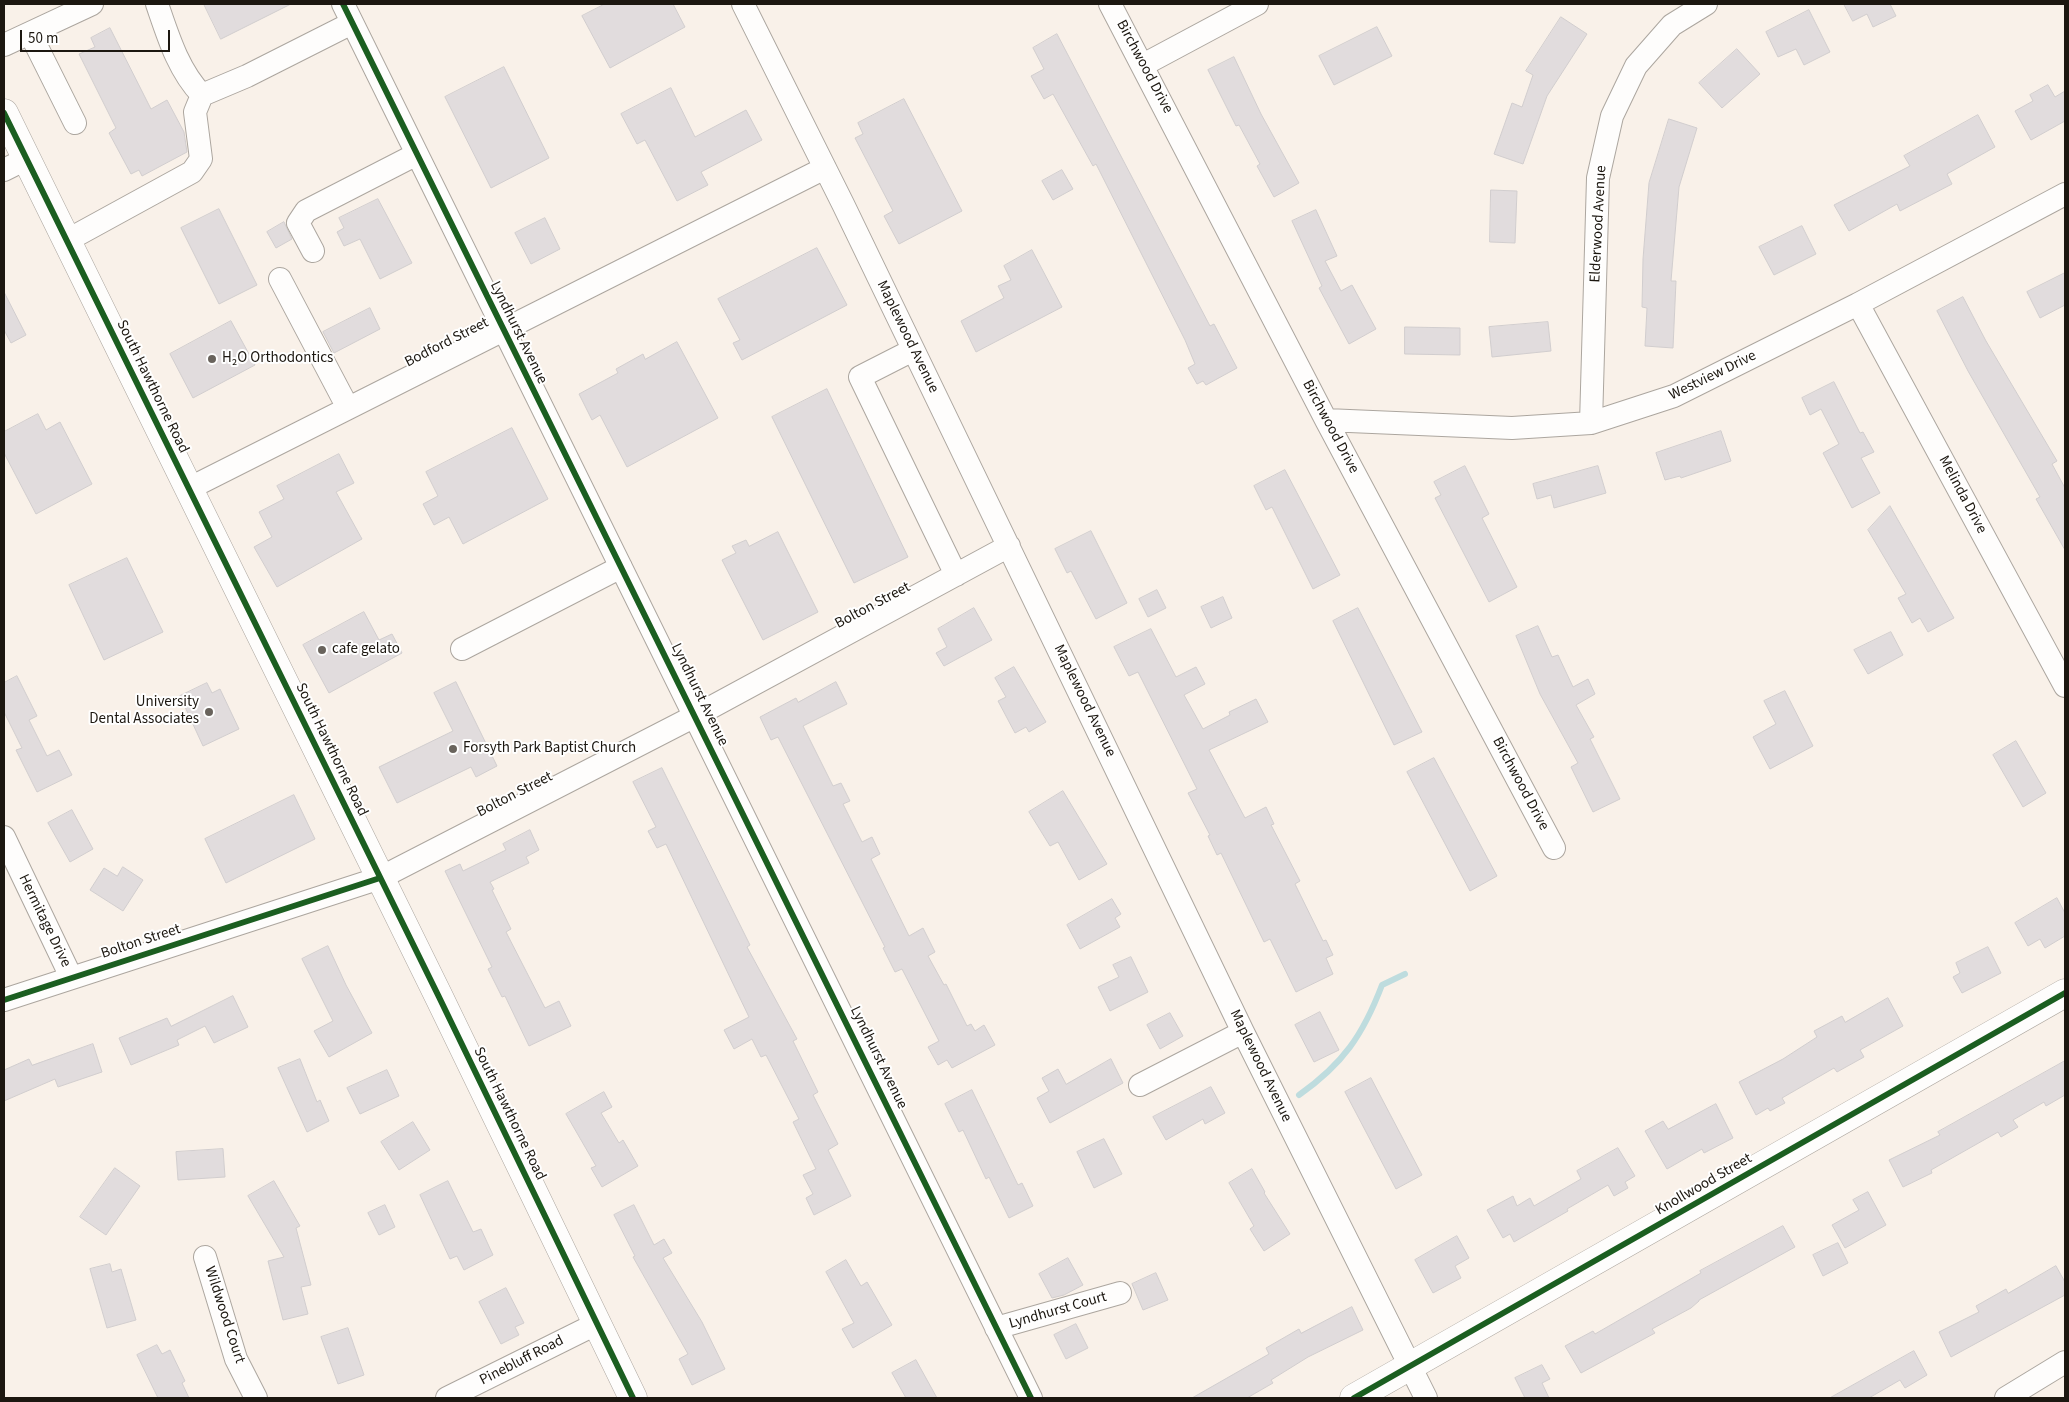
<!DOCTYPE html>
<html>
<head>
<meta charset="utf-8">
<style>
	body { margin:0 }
	#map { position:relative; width:2069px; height:1402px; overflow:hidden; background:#f9f1e9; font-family:"Source Sans 3",sans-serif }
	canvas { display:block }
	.frame { position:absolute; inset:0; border:5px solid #1c1710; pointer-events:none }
	.scale { position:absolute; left:20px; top:30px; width:150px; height:22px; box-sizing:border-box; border:2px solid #1c1710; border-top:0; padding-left:6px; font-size:15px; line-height:18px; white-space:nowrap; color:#1c1710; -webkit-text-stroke:4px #fff; paint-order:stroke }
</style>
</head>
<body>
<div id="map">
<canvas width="2069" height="1402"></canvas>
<div class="frame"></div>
<div class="scale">50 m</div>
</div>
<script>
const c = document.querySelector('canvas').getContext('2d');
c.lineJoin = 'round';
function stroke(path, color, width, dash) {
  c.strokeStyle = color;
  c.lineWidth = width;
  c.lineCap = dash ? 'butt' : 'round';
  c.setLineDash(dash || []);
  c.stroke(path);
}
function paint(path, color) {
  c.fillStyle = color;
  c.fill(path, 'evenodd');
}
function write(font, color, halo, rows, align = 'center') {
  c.font = font + ' "Source Sans 3",sans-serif';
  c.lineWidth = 4;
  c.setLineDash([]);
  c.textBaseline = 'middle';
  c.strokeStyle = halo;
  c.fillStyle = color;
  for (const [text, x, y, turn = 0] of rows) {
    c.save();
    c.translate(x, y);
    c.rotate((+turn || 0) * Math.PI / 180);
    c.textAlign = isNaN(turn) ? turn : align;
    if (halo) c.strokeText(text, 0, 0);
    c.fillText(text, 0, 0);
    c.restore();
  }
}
stroke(new Path2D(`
	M1299 1095C1343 1064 1363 1035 1382 985L1405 974`), '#bedcde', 6);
const building = new Path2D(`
	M204 4H291L221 39Z
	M605 4H673L685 27 610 68 582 16Z
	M1844 4H1890L1896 16 1873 27 1867 14 1853 21Z
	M1809 10 1830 52 1804 65 1796 49 1778 57 1766 32Z
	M1561 17 1587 34 1547 96 1523 164 1494 154 1512 103 1522 107 1533 75 1526 71Z
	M1377 27 1392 56 1334 85 1319 56Z
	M110 28 151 109 167 100 184 132 187 152 142 176 139 170 131 174 109 133 116 128 79 54 95 47 91 38Z
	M1057 34 1210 326 1214 324 1237 368 1206 385 1203 381 1197 384 1188 368 1195 364 1185 340 1096 164 1093 166 1053 94 1044 99 1031 76 1044 69 1033 48Z
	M1737 49 1760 74 1722 108 1699 83Z
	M1234 57 1261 114 1299 183 1274 197 1257 166 1260 164 1239 125 1236 126 1208 70Z
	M504 67 549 158 491 188 445 97Z
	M2048 85 2055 97 2065 91V121L2031 140 2015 111 2033 101 2030 95Z
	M671 88 695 137 746 110 762 140 701 172 708 185 677 201 645 140 637 144 621 114Z
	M904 99 962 211 899 244 884 216 893 211 855 138 863 134 858 123Z
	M1978 115 1995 147 1947 174 1952 184 1900 211 1897 204 1849 231 1834 205 1910 166 1904 156Z
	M1669 119 1697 128 1679 187 1671 281H1676L1673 348 1645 346 1647 308 1642 307 1643 259 1649 183Z
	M1062 170 1073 189 1053 200 1042 181Z
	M1491 190 1517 191 1515 243 1490 242Z
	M378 199 412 263 380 279 360 239 344 246 337 232 344 228 339 218Z
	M219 209 257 285 219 304 181 228Z
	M1316 210 1337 256 1325 261 1341 291 1352 285 1376 329 1349 344 1319 288 1322 286 1292 221Z
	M545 218 560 249 531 264 515 233Z
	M284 222 292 239 276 248 267 232Z
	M1802 226 1816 254 1774 275 1759 247Z
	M817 248 847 305 742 360 733 343 740 340 718 299Z
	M1032 250 1062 307 976 352 961 321 1004 298 998 286 1011 280 1004 266Z
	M2065 273V305L2040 318 2027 292Z
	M4 292 26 335 11 343 4 330Z
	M1963 297 1986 341 2057 461 2052 464 2065 488V550L2036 499 2040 497 1968 371 1937 311Z
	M370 308 380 329 334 353 323 332Z
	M231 321 255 365 193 398 170 354Z
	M1548 322 1551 351 1492 357 1489 327Z
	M1405 327 1460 328V355L1405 354Z
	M677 342 718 418 627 467 600 415 592 420 579 394 618 373 616 369 643 354 645 359Z
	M1834 382 1860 433 1863 432 1874 452 1861 458 1880 493 1852 508 1823 453 1839 444 1821 409 1810 415 1802 398Z
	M827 389 908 557 854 583 772 417Z
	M38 414 46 430 60 422 92 484 36 514 4 453V432Z
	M512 428 548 499 463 544 449 517 434 525 423 504 438 496 426 472Z
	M1721 431 1731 461 1681 478 1680 476 1665 480 1656 453Z
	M339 454 354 483 336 492 362 539 277 587 254 547 272 537 259 512 284 499 277 486Z
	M1465 466 1489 514 1482 518 1517 587 1489 602 1435 498 1441 495 1434 482Z
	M1598 466 1606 493 1554 508 1551 495 1537 499 1533 484Z
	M1285 470 1340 575 1313 589 1272 507 1266 510 1254 486Z
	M1890 506 1954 618 1928 632 1920 618 1912 623 1898 598 1906 594 1868 530Z
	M1091 531 1127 603 1096 619 1071 571 1067 573 1055 549Z
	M778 532 818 612 763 640 722 560 736 553 732 546 746 540 749 546Z
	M127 558 163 632 104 660 69 585Z
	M1157 590 1166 608 1148 617 1139 599Z
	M1223 597 1232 618 1211 628 1201 607Z
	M974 608 992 640 944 666 936 653 947 647 938 629Z
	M1358 608 1422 732 1394 745 1333 621Z
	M364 612 379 640 392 634 402 653 329 693 303 645Z
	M1538 626 1552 657 1558 655 1573 687 1588 679 1595 694 1576 705 1594 737 1590 739 1620 799 1593 812 1571 767 1578 763 1540 694 1516 636Z
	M1151 629 1176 677 1196 667 1205 684 1184 695 1203 729 1230 715 1229 712 1256 699 1268 722 1209 750 1245 818 1266 807 1274 824 1271 825 1300 881 1295 884 1323 941 1326 940 1333 955 1326 958 1333 974 1296 992 1270 939 1264 942 1221 853 1217 855 1208 836 1210 835 1188 793 1197 789 1138 672 1129 676 1114 647Z
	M1891 632 1903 655 1868 674 1854 650Z
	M1014 667 1046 722 1029 732 1026 727 1015 733 998 701 1006 697 995 678Z
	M17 676 37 716 29 720 47 756 59 750 72 775 37 792 16 750 22 748 4 712V683Z
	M456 682 497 766 476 777 471 767 397 803 379 767 453 731 434 693Z
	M836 682 847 704 803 726 833 786 841 783 850 801 843 804 862 842 872 837 880 854 871 859 909 936 923 928 935 952 928 956 944 985 946 984 967 1026 971 1024 975 1031 984 1025 995 1045 952 1068 947 1060 938 1065 928 1047 939 1041 902 969 895 972 883 948 885 947 778 737 771 740 760 717 796 698 798 702Z
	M207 683 212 693 220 689 239 729 203 746 180 696Z
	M1785 691 1813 746 1770 769 1753 737 1776 724 1764 701Z
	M2016 741 2046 793 2023 807 1993 755Z
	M1434 758 1497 876 1470 891 1407 772Z
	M662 768 750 945 747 947 797 1039 793 1041 818 1092 813 1095 838 1144 828 1150 851 1196 814 1215 806 1198 813 1194 803 1175 816 1169 793 1122 799 1119 766 1055 761 1057 752 1039 734 1049 724 1030 749 1017 666 844 657 848 648 831 656 827 633 782Z
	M1063 791 1107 864 1079 880 1058 842 1050 846 1029 812Z
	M294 795 315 839 226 883 205 839Z
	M72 810 93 849 70 862 48 823Z
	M530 830 539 850 526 857 529 863 490 882 494 889 492 890 511 929 506 932 545 1008 559 1001 571 1026 529 1046 505 996 502 997 488 969 492 967 445 871 460 864 463 871 506 850 503 844Z
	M123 867 143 880 123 911 90 890 104 868 117 876Z
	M2057 898 2065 913V936L2045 948 2040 939 2028 946 2015 923Z
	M1112 899 1121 914 1115 918 1120 927 1080 949 1067 925Z
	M328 946 346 985 372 1033 329 1057 314 1031 333 1021 302 959Z
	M1988 947 2001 973 1962 993 1953 977 1960 973 1956 963Z
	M1131 957 1148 992 1110 1011 1098 987 1119 977 1113 965Z
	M233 996 248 1027 214 1043 205 1026 177 1040 179 1045 131 1065 119 1038 167 1018 171 1026Z
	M1888 998 1903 1026 1860 1050 1864 1057 1837 1072 1834 1068 1782 1098 1785 1103 1770 1111 1768 1108 1756 1115 1739 1082 1783 1059 1817 1037 1814 1031 1842 1016 1845 1022Z
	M1320 1012 1339 1050 1314 1062 1295 1025Z
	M1170 1013 1183 1036 1160 1049 1147 1025Z
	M93 1044 102 1072 58 1087 55 1079 4 1101V1070L29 1059 32 1065Z
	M300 1059 317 1102 320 1100 329 1121 307 1132 278 1068Z
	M1111 1059 1123 1083 1050 1123 1037 1098 1049 1091 1042 1078 1058 1069 1066 1084Z
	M2065 1061V1095L2046 1106 2044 1102 2013 1120 2018 1127 2001 1137 1998 1132 1931 1170 1932 1173 1903 1187 1889 1160 1940 1135 1938 1132Z
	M387 1070 399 1096 360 1114 347 1088Z
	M1371 1078 1422 1175 1396 1189 1345 1092Z
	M1211 1087 1225 1113 1205 1124 1203 1119 1166 1140 1153 1117Z
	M972 1090 1018 1185 1022 1183 1033 1206 1009 1218 989 1177 986 1179 963 1130 959 1132 945 1104Z
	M604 1092 612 1107 601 1113 619 1143 623 1140 638 1166 602 1187 591 1168 596 1166 566 1114Z
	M1716 1104 1733 1138 1704 1153 1702 1149 1667 1169 1645 1131 1663 1121 1668 1129Z
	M413 1122 430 1150 399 1170 381 1142Z
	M1104 1139 1122 1174 1094 1188 1077 1152Z
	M1618 1148 1635 1176 1625 1182 1628 1188 1614 1196 1608 1185 1567 1209 1568 1211 1514 1242 1510 1234 1503 1238 1487 1210 1513 1196 1517 1206 1530 1198 1534 1206 1581 1179 1577 1171Z
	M223 1149 225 1177 178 1180 176 1152Z
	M115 1168 140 1186 106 1235 80 1217Z
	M1252 1169 1265 1192 1264 1193 1290 1234 1264 1251 1250 1229 1254 1226 1229 1183Z
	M274 1181 300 1226 296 1228 311 1285 301 1287 308 1314 283 1320 268 1261 284 1257 248 1196Z
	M448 1181 473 1232 481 1229 493 1255 464 1270 457 1256 450 1259 420 1195Z
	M1868 1192 1886 1225 1845 1248 1832 1225 1859 1210 1853 1200Z
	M385 1205 395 1227 379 1235 368 1213Z
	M634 1205 654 1245 664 1239 672 1253 663 1258 702 1322 725 1369 692 1385 679 1359 688 1354 633 1257 635 1256 614 1215Z
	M1783 1226 1795 1247 1699 1300V1301L1691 1308 1652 1329 1655 1333 1581 1373 1565 1346 1593 1331 1595 1334 1701 1273 1700 1271Z
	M1457 1236 1469 1258 1455 1266 1461 1278 1433 1293 1415 1260Z
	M1838 1243 1848 1263 1823 1276 1813 1255Z
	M1068 1258 1083 1285 1064 1295 1052 1298 1039 1274Z
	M846 1260 861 1286 867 1282 892 1325 853 1348 842 1329 854 1323 826 1272Z
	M110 1264 112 1272 121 1269 136 1320 107 1328 90 1269Z
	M2056 1266 2065 1282V1295L1951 1357 1939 1332 1979 1312 1976 1306 2006 1289 2008 1293Z
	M1156 1273 1168 1300 1143 1310 1132 1284Z
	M506 1288 524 1323 515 1327 519 1335 501 1344 479 1302Z
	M1352 1307 1363 1330 1308 1357 1271 1380 1273 1383 1247 1398H1192L1269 1354 1266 1348 1299 1329 1301 1333Z
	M1076 1324 1088 1348 1066 1359 1054 1335Z
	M348 1328 364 1375 338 1384 321 1337Z
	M157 1345 162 1354 170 1350 185 1381 182 1383 189 1398H158L137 1355Z
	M1914 1351 1927 1375 1905 1388 1900 1380 1869 1398H1830Z
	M916 1360 937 1398H906L892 1373Z
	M1542 1365 1550 1379 1542 1383 1549 1398H1525L1515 1378Z`);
paint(building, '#e1dcdd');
stroke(building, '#d1cdce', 1);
const minor = new Path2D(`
	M157 4C168 36 178 70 202 95L247 76 352 23
	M343 4 1031 1398
	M743 4 843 204 1243 1032 1426 1398
	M1110 4 1326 420 1554 848
	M30 33 75 123
	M4 45 92 4
	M1143 65 1257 4
	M4 170 26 159
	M66 241 192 172 201 159 195 112 202 95
	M313 251 298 223 306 211 417 154
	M280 279 348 408
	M1858 304 2065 686
	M913 350 860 377 956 575
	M1326 420 1512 428 1591 423 1674 396 1858 304 2065 194
	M1591 423 1598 178 1612 116 1636 66 1672 25 1706 4
	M188 489 825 168
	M462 649 621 567
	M4 837 71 977
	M4 1000 380 878 695 716 1009 546
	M1140 1085 1243 1032
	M205 1257 236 1359 256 1398
	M996 1328 1120 1293
	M447 1398 596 1324
	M2006 1398 2065 1362`);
const major = new Path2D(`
	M4 113 439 997 633 1398
	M1354 1398 2065 993`);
stroke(minor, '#aca69f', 24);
stroke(major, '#aca69f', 29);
stroke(minor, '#fefdfc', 22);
stroke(major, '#fefdfc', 28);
stroke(new Path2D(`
	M343 4 1031 1398
	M4 113 439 997 633 1398
	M4 1000 380 878
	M1354 1398 2065 993`), '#1b5e20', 6);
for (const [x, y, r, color] of [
	[212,359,5,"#69635c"],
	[322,650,5,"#69635c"],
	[209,712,5,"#69635c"],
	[453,749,5,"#69635c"]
]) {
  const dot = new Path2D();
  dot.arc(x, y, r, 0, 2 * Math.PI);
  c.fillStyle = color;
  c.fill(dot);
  stroke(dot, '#fff', 2);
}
write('15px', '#1c1710', '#fff', [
	["Birchwood Drive",1144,67,62],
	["Elderwood Avenue",1599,224,-87],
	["Lyndhurst Avenue",518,333,64],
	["Maplewood Avenue",907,337,64],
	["Bodford Street",447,343,-27],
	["Westview Drive",1713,376,-26],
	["South Hawthorne Road",152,387,64],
	["Birchwood Drive",1330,427,62],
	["Melinda Drive",1962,495,62],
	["Bolton Street",873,606,-28],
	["Lyndhurst Avenue",699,695,64],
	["Maplewood Avenue",1084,701,64],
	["South Hawthorne Road",331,750,64],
	["Birchwood Drive",1520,784,62],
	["Bolton Street",515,795,-27],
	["Hermitage Drive",44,921,64],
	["Bolton Street",141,942,-18],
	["Lyndhurst Avenue",878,1058,64],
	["Maplewood Avenue",1260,1066,64],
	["South Hawthorne Road",509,1114,64],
	["Knollwood Street",1704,1185,-30],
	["Lyndhurst Court",1058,1311,-16],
	["Wildwood Court",224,1315,72],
	["Pinebluff Road",522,1361,-27]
]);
write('15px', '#1c1710', '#fff', [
	["H₂O Orthodontics",222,359],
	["cafe gelato",332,650],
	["University",199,703,"right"],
	["Dental Associates",199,720,"right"],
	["Forsyth Park Baptist Church",463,749]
], 'left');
</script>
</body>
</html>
